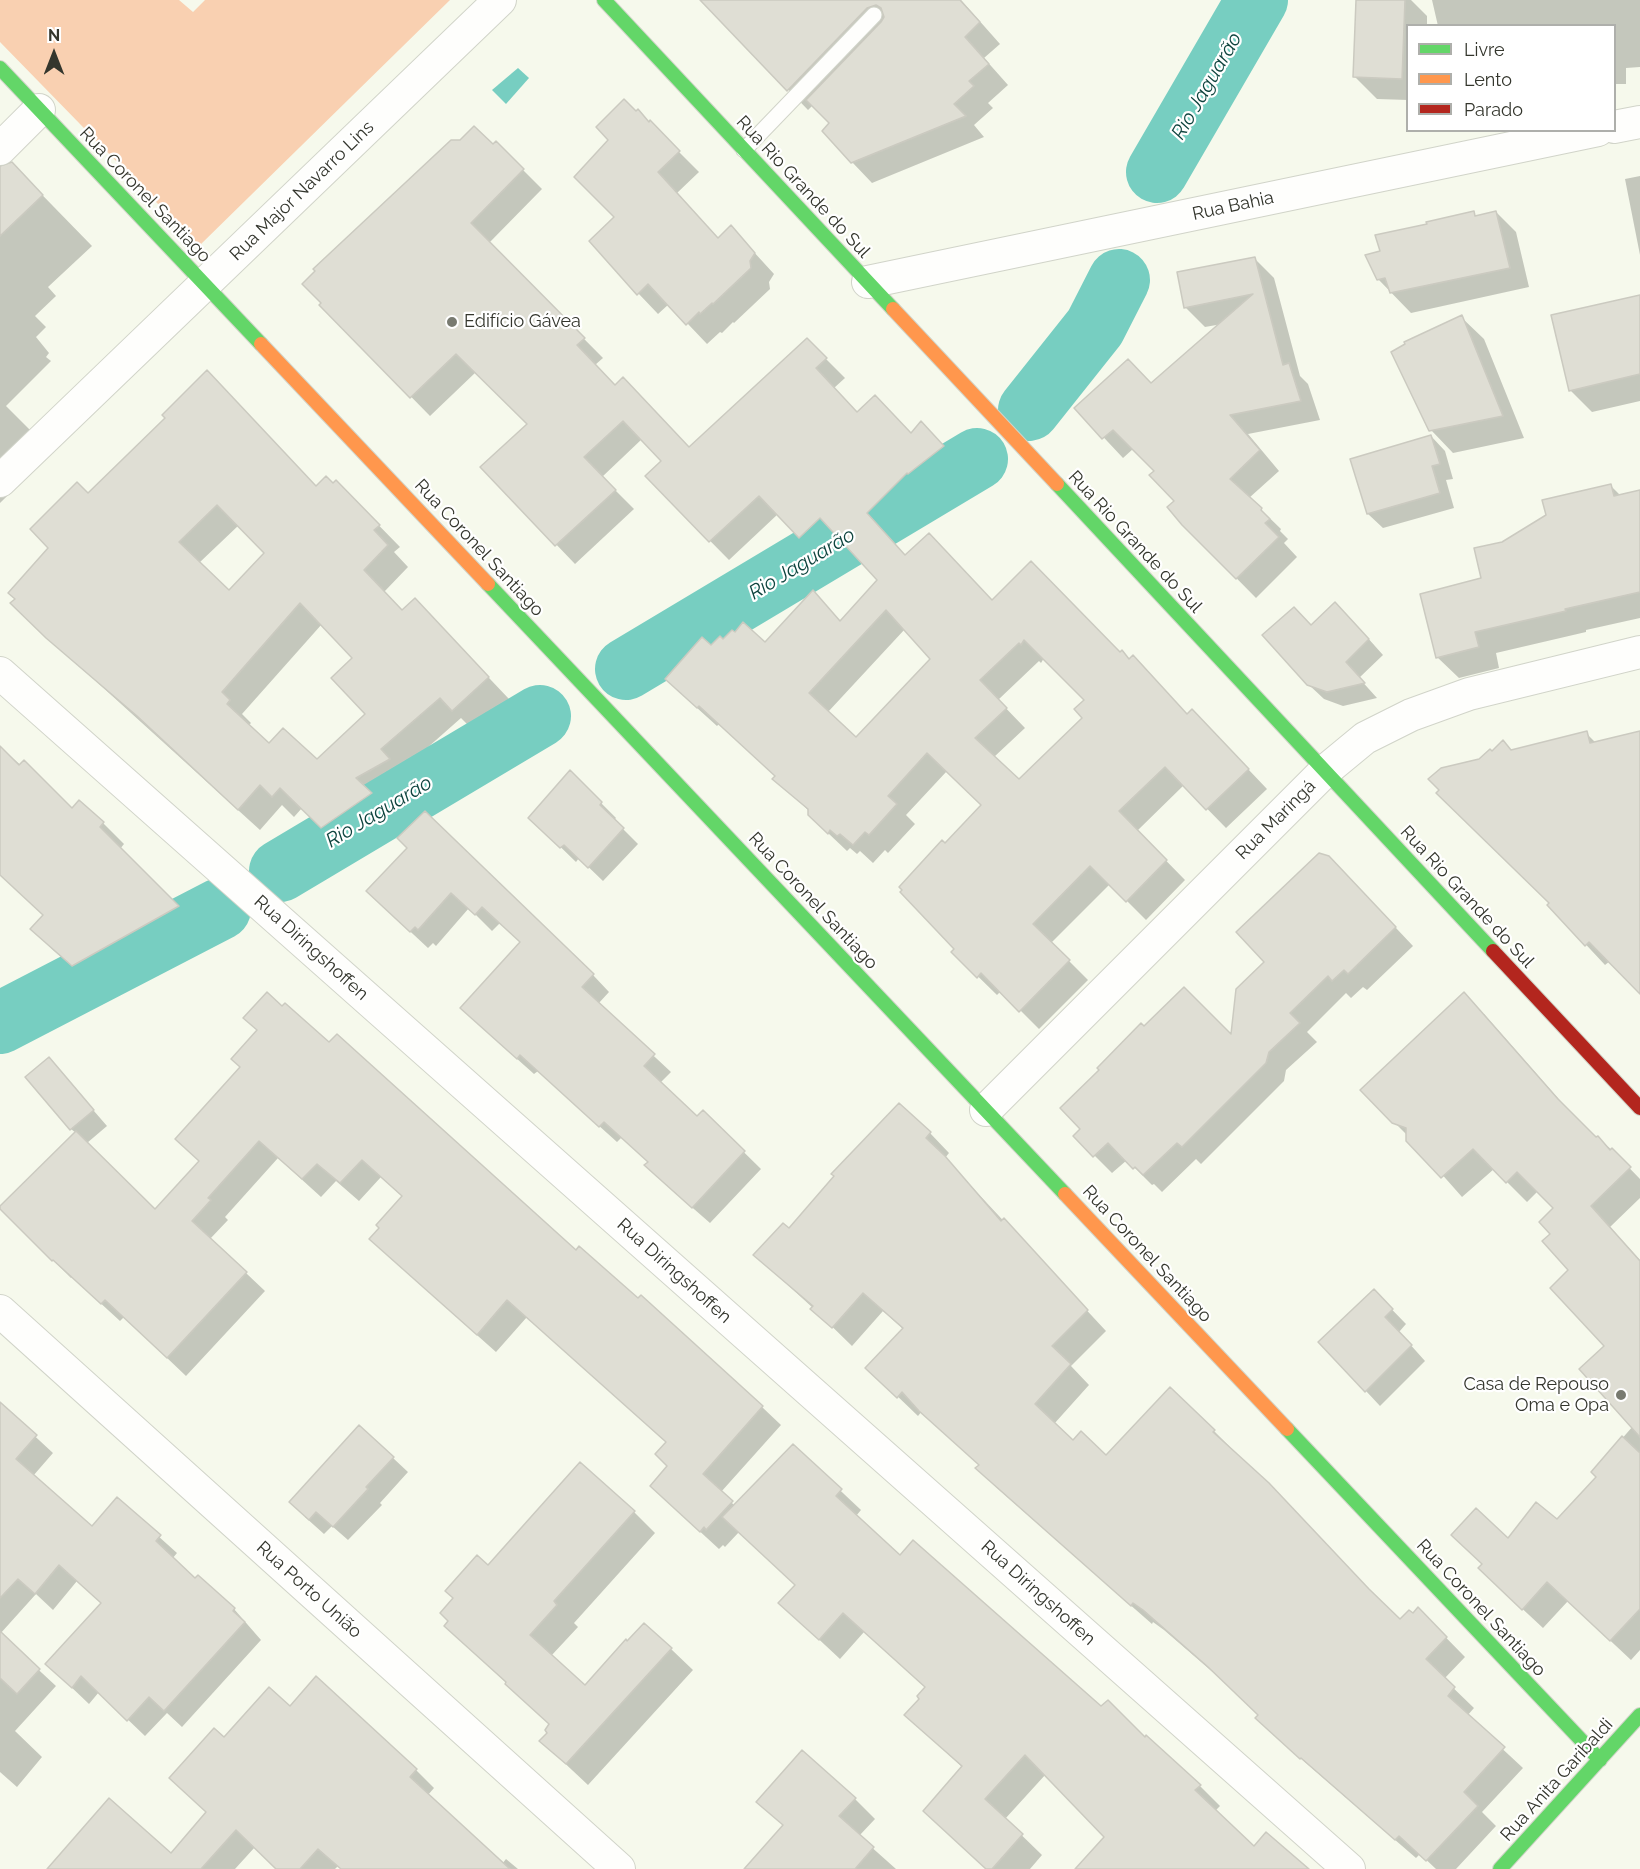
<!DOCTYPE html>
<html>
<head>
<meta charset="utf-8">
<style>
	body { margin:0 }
	#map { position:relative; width:1640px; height:1869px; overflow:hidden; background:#f6f9ec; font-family:Raleway,sans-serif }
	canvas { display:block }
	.legend { position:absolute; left:1406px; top:24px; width:210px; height:108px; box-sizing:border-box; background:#fff; border:2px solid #aeafab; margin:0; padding:8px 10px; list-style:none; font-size:18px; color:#34362d }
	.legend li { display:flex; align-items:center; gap:12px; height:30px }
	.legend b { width:30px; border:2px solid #aeafab }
	.north { position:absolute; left:24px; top:24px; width:60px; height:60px; -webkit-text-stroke:4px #fff; paint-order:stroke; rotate:0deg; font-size:16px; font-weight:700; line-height:24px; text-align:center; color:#34362d }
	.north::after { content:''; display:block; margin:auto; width:21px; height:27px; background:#34362d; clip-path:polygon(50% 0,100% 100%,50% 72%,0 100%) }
</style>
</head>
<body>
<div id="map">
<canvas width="1640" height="1869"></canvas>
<ul class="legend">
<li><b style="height:8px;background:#63d668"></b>Livre</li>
<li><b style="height:8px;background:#ff974d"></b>Lento</li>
<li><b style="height:8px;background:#b3261e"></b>Parado</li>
</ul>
<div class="north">N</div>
</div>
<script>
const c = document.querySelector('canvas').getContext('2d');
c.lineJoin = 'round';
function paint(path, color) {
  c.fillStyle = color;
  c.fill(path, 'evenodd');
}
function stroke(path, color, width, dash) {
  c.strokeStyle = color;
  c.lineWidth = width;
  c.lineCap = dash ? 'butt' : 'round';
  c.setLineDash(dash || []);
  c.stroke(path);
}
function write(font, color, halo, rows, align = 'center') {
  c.font = font + ' Raleway,sans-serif';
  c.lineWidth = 4.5;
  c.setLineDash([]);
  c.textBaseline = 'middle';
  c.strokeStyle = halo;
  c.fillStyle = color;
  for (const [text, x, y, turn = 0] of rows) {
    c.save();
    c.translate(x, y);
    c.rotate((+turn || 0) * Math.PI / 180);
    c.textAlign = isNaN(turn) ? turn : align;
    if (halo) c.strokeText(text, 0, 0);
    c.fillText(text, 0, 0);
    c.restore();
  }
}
paint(new Path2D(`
	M0 0H179L193 12 205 0H450L199 246 0 42Z`), '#f9d0b1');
paint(new Path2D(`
	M518 68 529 78 506 104 492 90Z`), '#77cec1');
paint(new Path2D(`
	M702 0H961L1000 44 984 58 1008 85 988 103 993 108 974 125 984 137 872 183 852 162 831 123 813 105 808 110Z
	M1375 0H1411L1427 16V26H1408V100L1377 99 1355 77Z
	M1432 0H1640V67L1626 68V84H1614V26H1438Z
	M650 123 699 172 677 193 719 239 731 227 774 274 769 282 770 289 734 323 733 322 722 333 720 332 707 344 669 304 658 314 638 293 616 217Z
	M496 143 542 189 489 243 603 358 595 365 615 387 689 448 807 340 845 378 834 388 858 414 911 435 940 443 962 466 928 492 927 491 885 533 906 557 992 601 1120 654 1188 715 1211 730 1267 789 1226 828 1184 785 1137 831 1185 880 1146 920 1110 884 1051 943 1088 980 1039 1029 1001 991 997 995 953 952 956 949 945 845 982 805 947 771 906 815 915 824 888 853 885 850 873 863 860 851 857 854 850 848 847 851 809 815V811L775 779 776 777 719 724 717 726 686 698 711 648 723 641 765 645 813 593 841 622 879 580 839 537 819 556 778 514 729 560 647 477 663 462 642 439 602 477 634 509 575 564 482 467 529 424 476 372 430 416 321 305ZM905 629 932 659 856 739 828 712ZM1044 658 1086 700 1084 718 1019 781 994 757 1025 728 998 700 1039 661 1041 663Z
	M13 165 92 246 48 287 56 296 35 316 46 327 36 337 49 353 46 357 51 361 6 406 52 452 0 503V177Z
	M1640 176V255L1625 179Z
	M1496 212 1516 232 1529 287 1411 313 1378 279 1382 252 1473 213 1477 217Z
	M1254 258 1274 278 1300 376 1308 384 1320 420 1248 434 1279 471 1249 498 1281 529 1280 531 1288 539 1284 543 1297 557 1256 598 1183 524 1176 501 1156 471 1133 449 1123 458 1077 409 1152 385 1222 324 1205 327 1185 307Z
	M1640 315V401L1592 412 1570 390Z
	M1461 317 1484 339 1524 438 1453 453 1431 430Z
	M1431 436 1445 451 1453 479 1446 480 1454 508 1383 528 1368 514Z
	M1610 485 1621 496 1640 491V618L1586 630V632L1496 653 1499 668 1459 678 1437 657 1502 544Z
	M317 488 357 503 400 547 394 552 408 567 384 592 403 612 436 622 509 699 474 731 461 718 401 771 410 781 376 800 392 815 344 848 302 808 294 817 282 805 260 830 34 625 50 548 88 495ZM239 525 266 553 229 592 199 563ZM322 624 354 658 367 715 317 761 269 746 248 726 251 723 242 714Z
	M1350 618 1383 655 1359 678 1377 698 1343 706 1324 699 1308 684 1311 627Z
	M1640 732V992L1610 961 1605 965 1549 905 1551 903 1480 760 1492 753 1512 751 1586 733 1596 743Z
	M0 747 72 810 103 823 124 844 120 849 199 927 94 986 53 950 32 929 45 916 0 874Z
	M570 772 616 818 614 820 638 844 603 881 579 858 576 862 545 832Z
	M409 848 593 975 609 992 598 1004 671 1072 660 1083 697 1118 703 1112 761 1169 710 1223 663 1182 649 1162 622 1137 617 1142 538 1071 534 1074 479 1025 522 942 500 923 492 931 469 908 436 946 433 943 428 948 385 908Z
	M1347 876 1413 946 1367 990 1363 987 1351 998 1346 993 1307 1032 1317 1042 1286 1070 1284 1081 1201 1164 1196 1159 1162 1192 1154 1184 1152 1185 1127 1160 1112 1173 1075 1136 1082 1129 1144 1028 1232 1037 1267 962Z
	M1484 1014 1578 1121 1612 1150 1640 1179V1198L1610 1227 1640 1260V1650L1631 1660 1568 1601 1543 1628 1500 1588 1508 1540 1557 1522 1598 1477 1593 1472 1633 1426 1606 1346 1552 1234 1555 1208 1538 1191 1527 1202 1494 1169 1462 1197 1408 1136 1362 1090Z
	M245 1018 576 1252 762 1407 781 1425 721 1492 735 1506 793 1446 861 1510 856 1516 900 1558 1101 1708 1145 1739 1200 1786 1220 1806 1215 1811 1254 1848 1307 1869H1077L1106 1837 1046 1774 1005 1819 1042 1855 1030 1869H986L963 1768 906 1715 921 1699 926 1688 864 1632 840 1659 780 1603 797 1586 739 1532 725 1547 723 1545 719 1549 670 1504 667 1443 527 1317 496 1352 389 1257 371 1239 403 1197 381 1177 359 1201 336 1181 321 1197 278 1158 225 1217 228 1220 210 1239 265 1291 186 1376 124 1317 120 1321 72 1277 71 1278 1 1208 76 1133 71 1129 49 1059 107 1126 87 1143 155 1211 200 1162 258 1031Z
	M930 1133 949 1153 945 1158 1106 1331 1071 1366 1089 1385 1054 1424 1074 1442 1106 1457 1214 1431 1233 1450 1232 1452 1400 1621 1413 1615 1418 1609 1465 1657 1444 1679 1474 1708 1467 1716 1523 1768 1482 1812 1496 1826 1456 1869H1436L1420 1854 1416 1858 1277 1738 1257 1718 1260 1715 1230 1687 1164 1630 1153 1622 1152 1624 997 1488 977 1468 980 1466 922 1411 918 1416 868 1368 904 1330 883 1311 852 1346 813 1308 755 1255Z
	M1374 1291 1406 1324 1399 1332 1425 1361 1380 1406 1366 1391Z
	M0 1404 53 1453 33 1476 92 1528 117 1499 177 1553 172 1559 195 1581 234 1609 261 1640 182 1727 167 1713 145 1736 99 1692 89 1704 47 1664 102 1604 77 1581 53 1610 36 1594 0 1634 56 1686 15 1731 42 1757 17 1787 0 1772Z
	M393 1458 408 1472 380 1503 382 1505 348 1540 332 1526 324 1534 305 1517Z
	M634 1512 655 1533 574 1623 578 1627 551 1656 585 1687 671 1649 693 1670 588 1785 541 1741 549 1733 551 1725 446 1626 488 1567Z
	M290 1708 416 1770 434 1788 428 1795 502 1864 506 1859 518 1869H341L338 1866 335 1869H277L255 1847 235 1869H61L171 1855 207 1813 224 1739Z
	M855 1799 875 1819 859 1836 896 1869H758L784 1826 758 1802Z`), '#0003');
stroke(new Path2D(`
	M1157 172 1257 0
	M1029 410 1095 327 1119 280
	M626 669 977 459
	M280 871 540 716
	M0 1023 220 909`), '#77cec1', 62);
const building = new Path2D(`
	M700 0H960L980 22 965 37 989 64 969 81 974 86 954 104 966 116 851 163 822 131 829 123 806 100 881 22 884 17 881 8 876 5 867 8 787 91Z
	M1356 0H1405L1402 79 1353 77Z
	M624 99 636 111 638 109 649 122 650 120 680 151 658 172 718 238 731 225 755 253 750 261 751 268 713 304 712 303 700 314 699 312 686 325 648 284 637 295 589 241 614 217 574 177 608 140 596 127Z
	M474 126 493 144 496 141 524 169 471 223 585 338 577 345 615 385 623 377 689 447 807 338 827 358 816 368 857 412 875 395 911 433 921 421 944 446 908 474 907 473 867 513 905 555 929 533 992 600 1031 561 1120 652 1122 650 1129 659 1133 655 1187 714 1192 709 1249 769 1206 810 1165 767 1119 811 1167 860 1126 902 1090 866 1033 924 1070 960 1019 1012 981 973 977 978 951 952 954 949 900 892 902 890 899 887 942 840 945 843 981 805 927 753 888 796 897 804 869 835 865 832 853 845 840 834 837 836 830 830 828 834 808 815V809L772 779 775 776 699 706 697 708 665 679 702 637 711 645 720 636 723 639 732 630 735 632 743 622 765 642 813 590 840 621 877 580 820 518 799 538 759 496 709 542 645 476 661 461 623 421 584 457 616 490 555 546 480 467 527 424 456 354 410 398 319 305 321 303 302 284 315 271 313 269 451 140H460ZM886 610 930 659 856 737 809 693ZM1024 640 1084 700 1074 709 1082 718 1019 779 975 738 1007 708 980 680 1019 643 1021 645Z
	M12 162 43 195 0 236V166Z
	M1474 211 1475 216 1496 211 1510 268 1390 293 1385 278 1377 280 1365 255 1380 251 1375 235 1427 224 1426 222Z
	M1255 257 1283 365 1289 363 1301 401 1230 415 1260 450 1230 479 1262 508 1261 510 1270 519 1265 523 1279 537 1236 579 1182 525 1167 507 1174 501 1149 475 1154 471 1113 430 1102 439 1074 408 1128 359 1151 383 1253 294 1184 308 1177 272Z
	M1640 295V374L1569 391 1551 315Z
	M1462 315 1503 416 1429 431 1391 352 1405 344 1404 342Z
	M207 370 316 486 326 476 333 483 336 480 380 525 374 530 388 545 364 570 402 610 415 598 489 677 452 711 440 698 381 749 390 759 356 778 372 793 321 828 280 788 272 797 260 785 238 810 137 716 46 638 10 603 15 599 8 593 48 548 30 529 77 482 88 493 165 418 162 415ZM217 505 264 553 229 590 179 542ZM300 603 352 658 331 678 365 714 317 759 283 728 269 743 227 704 230 700 222 692Z
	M1431 435 1440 464 1432 466 1440 493 1367 514 1350 459Z
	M1611 484 1614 496 1640 490V592L1565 609 1566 611 1475 632 1479 647 1436 658 1420 594 1481 578 1474 548 1502 542 1546 515 1542 500Z
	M1335 602 1369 639 1346 662 1365 683 1327 692 1307 685 1262 635 1294 607 1311 625Z
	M1587 731 1590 743 1640 731V994L1589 942 1585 946 1547 905 1549 903 1436 793 1439 790 1428 779 1441 768 1479 759 1490 749 1492 751 1503 740 1511 750Z
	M0 746 19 765 24 760 72 808 79 800 104 822 100 827 179 906 72 966 30 929 43 915 0 875Z
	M570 770 602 802 600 805 624 828 588 868 564 845 560 848 528 818Z
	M425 811 594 974 582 987 655 1054 644 1066 697 1116 703 1110 745 1151 692 1208 644 1165 648 1162 604 1122 599 1127 520 1055 517 1059 460 1008 520 942 482 907 475 915 451 893 418 930 415 927 410 932 366 891 407 848 397 838Z
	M1319 853 1329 856 1396 927 1348 974 1344 970 1332 981 1328 976 1290 1013 1300 1023 1269 1052 1266 1063 1182 1147 1177 1143 1143 1175 1135 1167 1133 1169 1108 1143 1093 1157 1073 1136 1080 1129 1060 1108 1099 1070 1097 1068 1141 1023 1144 1026 1184 987 1231 1034 1236 989 1264 962 1236 932Z
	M267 992 282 1006 285 1003 329 1042 337 1034 576 1250 579 1246 638 1298 641 1295 763 1406 703 1474 733 1501 706 1530 704 1527 700 1532 650 1486 667 1466 655 1454 666 1442 507 1300 477 1335 369 1239 379 1228 376 1225 402 1196 362 1160 340 1183 317 1164 302 1179 259 1141 208 1198 211 1200 192 1221 247 1272 167 1358 105 1300 101 1304 53 1260 52 1261 0 1209V1206L76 1131 155 1209 199 1161 175 1139 240 1067 231 1059 257 1030 243 1018Z
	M1464 992 1558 1099 1596 1137 1598 1136 1610 1150 1612 1148 1631 1167 1591 1206 1640 1261V1437L1579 1369 1604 1346 1550 1288 1568 1270 1542 1241 1550 1234 1539 1222 1553 1208 1517 1172 1506 1183 1473 1149 1441 1178 1406 1141V1128L1392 1123 1360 1090Z
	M49 1057 94 1110 70 1130 25 1077Z
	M899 1103 931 1132 926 1138 945 1156 1001 1221 1004 1218 1088 1310 1052 1346 1071 1364 1035 1404 1073 1440 1081 1431 1106 1455 1170 1387 1215 1430 1213 1432 1269 1483 1369 1589 1400 1619 1409 1610 1413 1613 1418 1607 1447 1637 1426 1659 1455 1687 1448 1696 1505 1747 1464 1792 1478 1806 1426 1861 1399 1836 1395 1840 1301 1758 1300 1759 1255 1718 1258 1715 1208 1667 1143 1610 1133 1603 1131 1606 975 1468 979 1465 919 1411 902 1392 897 1398 865 1368 903 1328 863 1293 832 1328 810 1309 813 1306 753 1255 783 1223 789 1228 834 1176 831 1174Z
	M1374 1289 1393 1309 1385 1317 1412 1345 1365 1392 1318 1342Z
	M0 1402 37 1435 16 1459 92 1526 117 1497 161 1535 156 1541 195 1578 198 1575 235 1608 233 1611 245 1622 164 1711 149 1697 127 1721 81 1676 72 1688 45 1664 101 1603 59 1565 35 1594 18 1579 0 1598Z
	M359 1425 394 1457 366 1487 368 1489 333 1527 316 1512 309 1520 289 1502Z
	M1622 1436 1640 1453V1609L1610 1641 1547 1582 1522 1610 1478 1568 1482 1564 1451 1535 1476 1508 1508 1538 1536 1502 1557 1519 1596 1477 1591 1472Z
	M793 1444 842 1489 836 1496 900 1555 913 1540 1101 1706 1108 1700 1145 1737 1146 1735 1201 1785 1195 1790 1254 1846 1266 1832 1309 1869H1075L1104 1837 1025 1755 985 1799 1023 1834 992 1869H986L923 1811 962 1766 904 1715 919 1699 917 1696 925 1687 843 1613 819 1640 778 1603 795 1585 722 1517Z
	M580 1462 635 1511 554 1601 557 1605 530 1635 585 1685 626 1639 627 1641 644 1623 672 1648 566 1764 539 1741 547 1733 545 1730 549 1724 505 1684 506 1682 444 1626 448 1621 440 1613 453 1598 445 1591 477 1555 488 1565Z
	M0 1631 40 1669 17 1694 0 1678Z
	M316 1676 417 1769 410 1777 510 1869H341L318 1849 300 1869H276L236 1830 201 1869H47L109 1798 171 1853 206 1812 169 1778 214 1728 224 1737 269 1687 290 1706Z
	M802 1750 856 1798 839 1816 874 1847 855 1869H744L783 1825 756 1802Z`);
paint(building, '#dfded4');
stroke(building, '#cbcac0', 1.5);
const lane = new Path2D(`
	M744 150 874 15`);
const street = new Path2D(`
	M1614 127 1640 122
	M0 149 39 110
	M868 282 1598 130
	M0 481 500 0
	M0 673 1349 1869
	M986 1110 1325 771 1365 738 1411 715 1469 694 1640 652
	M0 1311 619 1869`);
const fast = new Path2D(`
	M604 0 893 309
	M0 68 261 344
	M1057 484 1493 951
	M488 584 1065 1194
	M1287 1429 1600 1760
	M1500 1869 1640 1715`);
const slow = new Path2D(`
	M893 309 1057 484
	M261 344 488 584
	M1065 1194 1287 1429`);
const jam = new Path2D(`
	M1493 951 1640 1108`);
stroke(lane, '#d1d4c9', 17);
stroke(street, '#d1d4c9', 34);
stroke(fast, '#d1d4c9', 16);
stroke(slow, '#d1d4c9', 16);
stroke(jam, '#d1d4c9', 16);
stroke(lane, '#fefefc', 15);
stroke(street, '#fefefc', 32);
stroke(fast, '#63d668', 14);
stroke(slow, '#ff974d', 14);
stroke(jam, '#b3261e', 14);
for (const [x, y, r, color] of [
	[452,322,6,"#787a70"],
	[1621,1395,6,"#787a70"]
]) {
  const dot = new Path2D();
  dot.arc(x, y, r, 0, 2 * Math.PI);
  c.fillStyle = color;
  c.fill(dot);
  stroke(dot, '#fff', 2);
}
write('18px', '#34362d', '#fff', [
	["Rua Rio Grande do Sul",803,187,47],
	["Rua Major Navarro Lins",302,191,-44],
	["Rua Coronel Santiago",145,195,46],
	["Rua Bahia",1233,206,-12],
	["Rua Rio Grande do Sul",1135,542,47],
	["Rua Coronel Santiago",479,548,47],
	["Rua Maringá",1276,820,-45],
	["Rua Rio Grande do Sul",1467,897,47],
	["Rua Coronel Santiago",813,901,47],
	["Rua Diringshoffen",311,948,42],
	["Rua Coronel Santiago",1147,1254,47],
	["Rua Diringshoffen",674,1271,42],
	["Rua Porto União",309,1590,42],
	["Rua Diringshoffen",1038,1593,42],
	["Rua Coronel Santiago",1481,1608,47],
	["Rua Anita Garibaldi",1557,1780,-48]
]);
write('18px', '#34362d', '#fff', [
	["Edifício Gávea",464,322],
	["Casa de Repouso",1609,1385,"right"],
	["Oma e Opa",1609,1406,"right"]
], 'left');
write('italic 20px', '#0e443e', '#fff', [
	["Rio Jaguarão",1207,86,-60],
	["Rio Jaguarão",802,564,-31],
	["Rio Jaguarão",379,812,-31]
]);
</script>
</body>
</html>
